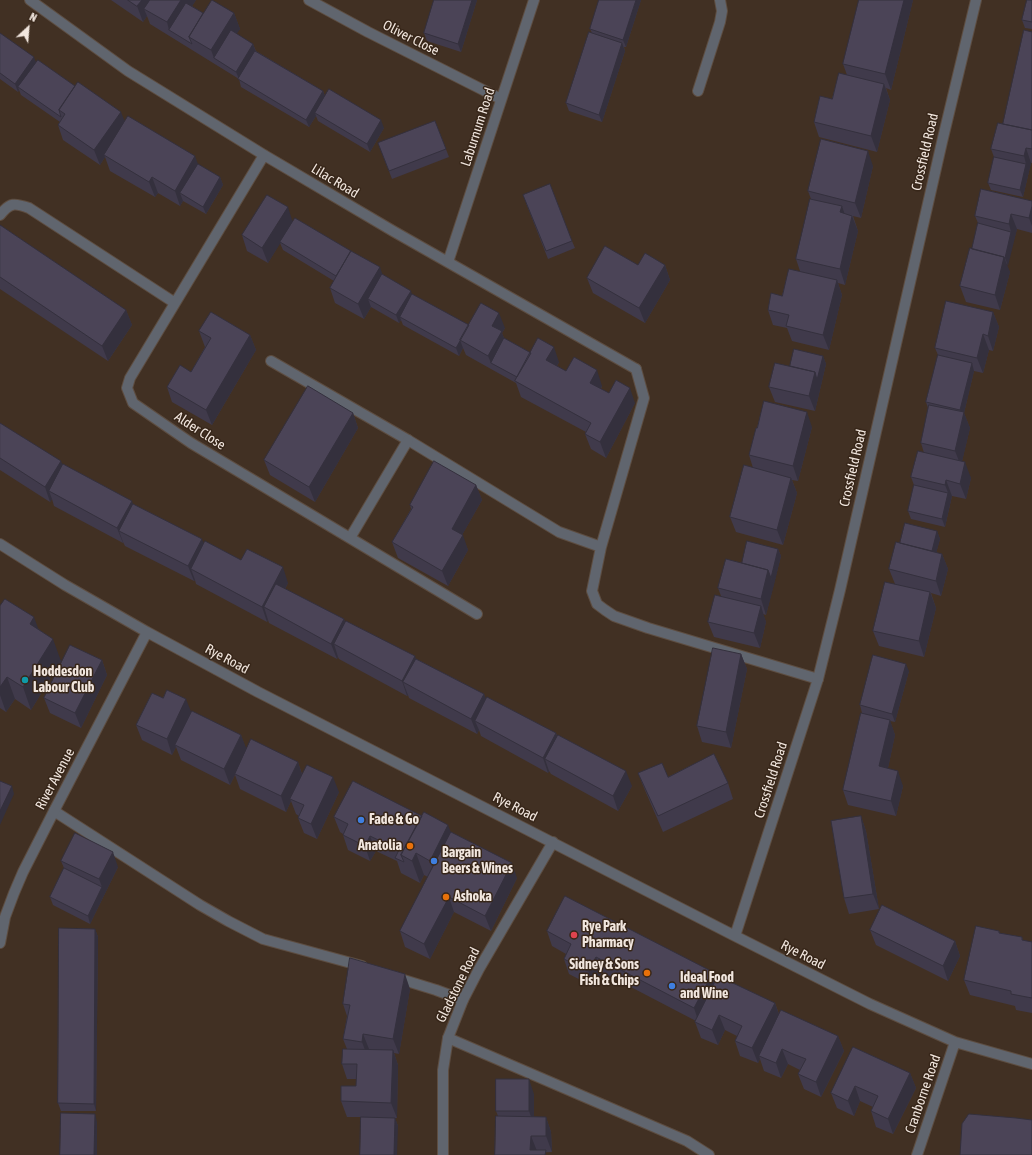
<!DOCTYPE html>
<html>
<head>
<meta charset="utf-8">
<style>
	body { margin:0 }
	#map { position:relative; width:1032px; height:1155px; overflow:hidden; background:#413023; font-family:"Asap Condensed",sans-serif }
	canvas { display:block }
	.north { position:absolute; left:8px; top:8px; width:40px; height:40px; -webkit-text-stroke:3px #372619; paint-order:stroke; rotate:26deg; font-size:11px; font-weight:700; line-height:16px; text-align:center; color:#f1e6de }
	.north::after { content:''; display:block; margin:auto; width:14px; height:18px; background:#f1e6de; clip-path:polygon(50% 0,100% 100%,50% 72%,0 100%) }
</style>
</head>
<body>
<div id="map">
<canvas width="1032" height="1155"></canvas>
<div class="north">N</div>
</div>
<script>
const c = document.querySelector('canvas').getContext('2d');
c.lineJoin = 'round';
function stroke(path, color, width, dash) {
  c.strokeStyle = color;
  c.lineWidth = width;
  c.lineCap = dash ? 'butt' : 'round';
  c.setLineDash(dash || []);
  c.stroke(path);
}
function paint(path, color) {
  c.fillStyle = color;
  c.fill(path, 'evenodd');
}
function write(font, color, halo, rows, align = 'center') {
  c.font = font + ' "Asap Condensed",sans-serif';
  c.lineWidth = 3;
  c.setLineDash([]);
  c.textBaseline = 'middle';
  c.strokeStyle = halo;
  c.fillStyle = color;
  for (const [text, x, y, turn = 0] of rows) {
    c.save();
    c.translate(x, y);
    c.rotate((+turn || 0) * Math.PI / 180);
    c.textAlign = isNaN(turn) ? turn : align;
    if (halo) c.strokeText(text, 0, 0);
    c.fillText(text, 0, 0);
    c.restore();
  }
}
const lane = new Path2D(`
	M698 91 720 22 722 11 720 0
	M271 361 408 440 559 532 601 547
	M636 369 644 398 601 547 592 591 597 604 605 610 614 616 648 628 818 679
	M54 811 200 905 228 921 263 939 362 966
	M394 977 436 990 463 1000
	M448 1038 687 1141 709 1155`);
const street = new Path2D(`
	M30 0 128 71 264 155 393 231 636 369
	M309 0 368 32 501 99
	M264 155 130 378 127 388 133 403 191 443 477 614
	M0 215C10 202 15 203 29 208L175 303
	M448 262 534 0
	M350 538 408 440
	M0 544 65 585 147 632 258 692 735 936 870 1004 955 1042 1032 1064
	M735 936 818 679 840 590 942 142 976 0
	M0 943 5 917 14 893 23 872 54 811 147 632
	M443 1155V1070L448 1038 463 1000 479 969 553 842
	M917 1155 955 1042`);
stroke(lane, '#5d4d41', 12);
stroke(street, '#5d4d41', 12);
stroke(lane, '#60656e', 10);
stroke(street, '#60656e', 10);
paint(new Path2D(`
	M111 0H196L192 6 203 13H234L240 29 236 34 253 44 256 51 323 91 325 96 384 128 370 152 318 121 316 116 309 127 241 87 239 79 150 24 147 16 143 22Z
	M434 0H477L461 52 427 41 424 33Z
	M599 0H641L626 47H624L625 51 602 122 569 111 566 103 592 33 590 29Z
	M859 0H913L891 90 886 88 890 100 877 152 819 137 814 122 832 99 847 75 843 64Z
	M1032 0V29L1025 28 1022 20Z
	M1032 32V163H1031L1023 197 991 190 988 183 994 157 991 149 1003 124Z
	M0 33 36 62 125 121 220 177 223 185 206 214 183 201 180 206 158 193 155 197 110 171 105 157 100 165 63 140 58 125 60 122 21 95 19 90 18 92 0 79Z
	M435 121 449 157 392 179 378 143Z
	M873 166 861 218 853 216 858 231 845 285 838 283 842 295 829 350 792 341 787 328 773 325 768 310 782 296 800 271 796 259 811 199 808 191Z
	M1032 201V233L1017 229 1007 266 1010 272 1000 310 966 302 960 286 972 249 978 223 975 216Z
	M526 203 572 241 575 248 548 259Z
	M293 221 382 274 412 295 469 325 505 328 502 333 504 338 531 353 559 362 557 366 566 371 602 386 601 389 609 393 635 403 606 458 591 449 585 434 586 432 521 397 516 383 466 355 463 348 459 356 403 325 401 320 399 323 371 307 364 319 335 303 330 288 334 281 283 250 280 243 268 263 247 251 242 235Z
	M0 225 126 310 132 325 108 361 0 289Z
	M638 265H665L670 280 645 323 593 293 587 278Z
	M993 312 999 327 993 351 989 350 983 373 974 371 964 413 970 428 962 461 971 478 966 499 952 496 945 527 911 519 908 511 914 485 911 477 924 453 921 443 928 408 926 402 938 355 935 348Z
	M199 331 250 335 256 350 212 425 172 402 167 387 191 372 205 347Z
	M823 356 826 364 815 411 775 402 769 387 790 366Z
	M353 413 358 428 315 502 270 475 264 460Z
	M0 423 63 465 204 544 241 560 288 583 285 589 344 619 345 622 484 694 486 700 556 733 557 736 632 786 618 811 551 774 549 771 548 773 481 736 479 730 477 734 409 698 408 695 407 696 339 659 338 657 337 659 269 623 268 620 267 622 196 584 195 580 194 581 125 546 123 542V543L54 506 52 499 50 502 0 470Z
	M812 427 798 481 792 480 797 493 783 545 736 532 730 517 753 468 749 455 757 428Z
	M476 485 482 500 462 535 468 550 448 586 398 558 392 542 411 509 410 505Z
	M937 531 940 539 936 553 942 554 948 569 941 596 931 593 936 608 924 657 879 646 873 631 895 584 889 569 900 543Z
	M778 549 781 556 766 615 763 614 766 622 760 648 714 637 708 622 721 596 718 588 742 563Z
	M0 606 39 629 61 661 31 710 15 699 6 712 0 708Z
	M741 654 747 669 731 748 702 742 697 726Z
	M102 660 107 675 81 728 50 713 44 698Z
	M909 671 895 722 890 721 895 735 888 768 903 786 896 816 848 805 843 790 862 713 860 705Z
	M191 712 241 735 246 749 298 762 302 774 339 792 317 839 304 833 298 818 299 816 296 814 291 801 286 812 240 789 235 775 230 785 181 760 176 747 172 755 142 740 136 725Z
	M638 773 668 777 728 783 733 799 663 832 644 788Z
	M861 816 866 831 879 909 849 914 844 898Z
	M334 817 451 832 517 878 491 931 454 912 430 959 405 947 400 931 428 877 424 875 420 883 401 873 397 861 376 851 370 861 348 850 343 835V834L340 832Z
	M61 861 118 867 90 924 53 905 50 897 64 868Z
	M95 929 98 937 96 1111H61L58 1103Z
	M870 930 955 941 960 956 948 981 876 945Z
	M547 931 715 980 775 1003 779 1014 838 1036 844 1051 821 1097 804 1089 798 1074 800 1070 788 1064 781 1078 764 1071 760 1059 758 1063 740 1056 735 1041 737 1036 725 1030 718 1045 701 1038 695 1022 696 1021 602 972 594 987 569 974 564 959 566 954 552 946Z
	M999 931 1000 933 1022 937 1023 940 1032 942V1013L1016 1010 1015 1006 970 995 964 980Z
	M410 989 399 1054 394 1053 398 1065 397 1118H395L398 1126 361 1117H347L341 1101 356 1086 357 1079H347L342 1064 347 1049 343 1039 347 1016 343 1004Z
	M853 1047 910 1073 916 1088 893 1134 876 1127 871 1111 873 1107 860 1101 854 1116 837 1108 831 1093Z
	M534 1094V1117H546L551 1132 552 1152 495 1155 498 1116 496 1111Z`), '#403a4b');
paint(new Path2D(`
	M142 0H158L144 9 147 16 143 22 137 6Z
	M181 0H196L175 33 169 30 167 22Z
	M472 0H477L461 52 458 44Z
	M636 0H641L626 47 623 40Z
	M904 0H913L891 90 885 74Z
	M234 13 240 29 219 61 214 58 211 50Z
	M622 43 625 51 602 122 599 115Z
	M253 44 256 52 239 79 236 72Z
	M34 57 37 65 18 87 19 90 18 92 15 84Z
	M884 84 890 100 877 152 871 136Z
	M323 91 326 99 315 113 316 116 309 127 306 120Z
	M121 112 127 127 104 155 105 157 100 165 94 150Z
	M381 120 384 128 370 152 367 144Z
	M1026 148 1031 163 1023 197 1020 190 1026 164 1024 156Z
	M868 151 873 166 861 218 855 203Z
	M195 156 201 172 180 193 183 201 180 206 175 191Z
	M152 177 158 193 155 197 149 182Z
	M220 177 223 185 206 214 203 207Z
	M842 206 847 221 840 212Z
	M1032 206V226L1029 218Z
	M288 207 293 223 268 263 262 248Z
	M1011 214 1017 229 1008 266 1005 258 1011 232 1009 224Z
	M852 216 858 231 845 285 840 269Z
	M1004 257 1010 272 1000 310 995 295Z
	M665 265 670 280 645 323 639 308Z
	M380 267 385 282 368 299 371 307 364 319 358 304Z
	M837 280 842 295 829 350 823 335Z
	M411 291 413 298 400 317 401 320 399 323 396 315Z
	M126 310 132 325 108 361 102 346Z
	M993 312 999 327 993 351 988 336Z
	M499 313 505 328 502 333 507 346 491 363 488 356 492 326Z
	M983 334 989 350 983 373 977 358Z
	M250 335 256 350 212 425 206 410Z
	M460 340 463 348 459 356 456 348Z
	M554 347 559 362 552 375 546 360Z
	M823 356 826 364 815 411 809 396 815 372Z
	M972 363 974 371 964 413 970 428 961 466 955 451 963 417 960 410Z
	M597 370 602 386 595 398 590 383Z
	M630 388 635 403 606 458 600 442Z
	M807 412 812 427 798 481 793 466Z
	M353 413 358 428 315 502 309 487Z
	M61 461 67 476 49 491 52 499 50 502 45 487Z
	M965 462 971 478 966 499 960 484Z
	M791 478 797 493 783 545 777 530Z
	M946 480 952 496 951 500 945 485Z
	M476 485 482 500 457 544 452 529Z
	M948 493 951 500 945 527 942 519Z
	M132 501 137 516 119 531 123 542V543L117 528Z
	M937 531 940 539 933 565 930 558Z
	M463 535 468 550 448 586 442 571Z
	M202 539 208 554 191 569 195 580 194 581 188 566Z
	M778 549 781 556 774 585 771 578Z
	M942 554 948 569 941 596 936 581Z
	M283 567 288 583 273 612 264 607 268 620 267 622 262 607Z
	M768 570 774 585 766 615 761 599Z
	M930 592 936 608 924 657 919 641Z
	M761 606 766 622 760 648 754 633Z
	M34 617 42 639 30 624Z
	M344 619 350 635 334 644 338 657 337 659 331 644Z
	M53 639 61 661 31 710 23 687Z
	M741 654 747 669 731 748 726 732Z
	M415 656 420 671 403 682 408 695 407 696 402 681Z
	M102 660 107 675 81 728 75 713Z
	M906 664 909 671 895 722 892 714Z
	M7 677 15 699 6 712 0 695V687Z
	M484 694 490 709 475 721 479 730 477 734 471 719Z
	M186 699 192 714 175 745 176 747 172 755 167 739Z
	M890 720 895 735 885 782 879 766Z
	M556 733 561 748 545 759 549 771 548 773 543 758Z
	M241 735 247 750 230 785 224 769Z
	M298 762 303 778 290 799 291 801 286 812 281 796Z
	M626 771 632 786 618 811 613 796Z
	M898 771 903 786 896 816 891 801Z
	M333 777 339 792 317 839 311 824Z
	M12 786 14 794 0 825V811Z
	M861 816 866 831 879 909 873 894Z
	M448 825 457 847 438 883 430 861Z
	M370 836 376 851 370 861 365 846Z
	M113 852 118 867 90 924 88 916 102 887 99 879Z
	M416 853 424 875 420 883 412 861Z
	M512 863 517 878 491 931 485 916Z
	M449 897 454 912 430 959 424 944Z
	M95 929 98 937 96 1111 94 1104Z
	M955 941 960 956 948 981 943 966Z
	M596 957 602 972 594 987 588 971Z
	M713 972 718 988 699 1023 694 1008Z
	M405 974 410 989 399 1054 393 1039Z
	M775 1003 780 1018 759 1056 760 1059 758 1063 752 1048Z
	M719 1015 725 1030 718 1045 712 1030Z
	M363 1034 369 1049 368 1058 362 1042Z
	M838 1036 844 1051 821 1097 816 1082Z
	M782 1049 788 1064 781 1078 776 1063Z
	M393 1050 398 1065 397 1118 391 1103Z
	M910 1073 916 1088 893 1134 888 1119Z
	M529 1079 534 1094V1126L529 1111Z
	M855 1086 860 1101 854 1116 848 1101Z
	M95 1114 97 1122V1155H94Z
	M546 1117 551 1132 552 1152 546 1136Z
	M395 1118 398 1126 397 1155H394Z
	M531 1136 537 1151 530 1150Z`), '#34303d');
const building = new Path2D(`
	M128 0H142L137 6Z
	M150 0H181L167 22 144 9Z
	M212 0 234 13 211 50 189 37Z
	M434 0H472L458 44 424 33Z
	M599 0H636L623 40 590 29Z
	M859 0H904L885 74 843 64Z
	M1027 0H1032V22L1022 20Z
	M186 3 203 13 189 37 192 44 169 30Z
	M231 30 253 44 236 72 214 58Z
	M1024 30 1032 32V130L1003 124Z
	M589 32 622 43 599 115 566 103Z
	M0 33 34 57 15 84 0 73Z
	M255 51 323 91 306 120 238 79Z
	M38 60 75 86 59 110 61 117 18 87Z
	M839 73 884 84 871 136 814 122 820 96 832 99Z
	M78 82 121 112 94 150 58 125 65 114 59 110Z
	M329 89 381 120 367 144 315 113Z
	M128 116 195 156 175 191 152 177 149 182 104 155Z
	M435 121 446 149 389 171 378 143Z
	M998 123 1032 130V149L1026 148 1024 156 991 149Z
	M821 139 868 151 855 203 808 191Z
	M994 157 1026 164 1020 190 988 183Z
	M198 164 220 177 203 207 180 193Z
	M550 184 572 241 546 251 523 195Z
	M981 189 1032 201V206L1029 218 1011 214 1009 224 975 216Z
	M267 195 288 207 262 248 242 235Z
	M810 199 842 206 840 212 852 216 840 269 796 259Z
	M295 218 351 251 336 276 280 242Z
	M978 223 1011 232 1005 258H1004V257L972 249Z
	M0 225 126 310 102 346 0 277Z
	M605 246 638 265 645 253 665 265 639 308 587 278Z
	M970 248 1004 257 995 295 960 286Z
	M351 251 380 267 358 304 330 288Z
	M789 269 837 280 823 335 786 326 789 315 768 310 771 293 782 296Z
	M382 274 411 291 396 315 368 299Z
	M412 294 469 325 456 348 400 317Z
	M946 301 993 312 988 336 983 334 977 358 935 348Z
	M481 303 499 313 492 326 502 331 488 356 460 340Z
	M211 312 250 335 206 410 167 387 180 365 191 372 211 338 199 331Z
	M504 338 531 353 517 377 491 363Z
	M538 338 554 347 546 360 566 371 574 357 597 370 590 383 609 393 616 380 630 388 600 442 585 434 591 423 515 381Z
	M794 349 823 356 817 380 815 372 790 366Z
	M938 355 972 363 960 410 926 402Z
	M775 363 815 372 809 396 769 387Z
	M308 386 353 413 309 487 264 460Z
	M764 401 807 412 793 466 749 455 756 428H757Z
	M929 405 964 412 955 451 921 443Z
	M0 423 61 461 45 487 0 458Z
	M918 451 965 462 960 484 946 480 945 485 911 477Z
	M434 461 476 485 452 529 463 535 442 571 392 542 413 507 410 505Z
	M63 464 132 501 117 528 49 491Z
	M744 465 791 478 777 530 730 517Z
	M914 485 948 493 942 519 908 511Z
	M133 504 202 539 188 566 119 531Z
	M905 523 937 531 932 551 900 543Z
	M205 541 241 560 247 549 283 567 262 607 191 569Z
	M747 541 778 549 771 578 768 570 742 563Z
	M896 542 942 554 936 581 889 569Z
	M726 559 768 570 761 599 718 588Z
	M885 582 930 592 919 641 873 631Z
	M276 584 344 619 331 644 264 607Z
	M715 595 761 606 754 633 708 622Z
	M5 599 34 617 30 624 53 639 23 687 7 677 0 687V606Z
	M346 621 415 656 402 681 334 644Z
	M70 645 102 660 75 713 44 698Z
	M713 648 741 654 726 732 697 726Z
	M873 655 906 664 892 714 860 705Z
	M416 659 484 694 471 719 403 682Z
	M167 690 186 699 167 739 136 725 152 693 163 698Z
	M487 697 556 733 543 758 475 721Z
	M192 711 241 735 224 769 175 745Z
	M861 713 890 720 879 766 898 771 891 801 843 790Z
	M558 735 626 771 613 796 545 759Z
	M251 739 298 762 281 796 235 774Z
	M714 754 728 783 658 816 638 773 662 763 668 777Z
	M307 765 333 777 311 824 298 818 304 805 290 799Z
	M0 781 12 786 0 811Z
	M353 781 422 816 401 855 404 862 395 858 399 850 370 836 365 846 343 835 348 824 334 817Z
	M424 812 448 825 430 861 416 853 412 861 401 855Z
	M861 816 873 894 844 898 831 821Z
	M451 832 512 863 485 916 449 897 424 944 400 931Z
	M75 833 113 852 99 879 61 861Z
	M64 868 102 887 88 916 50 897Z
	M565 896 713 972 694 1008 596 957 588 971 564 959 571 944 547 931Z
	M882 905 955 941 943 966 870 930Z
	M976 926 999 931V933L1022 937V940L1032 942V998L1011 994V991L964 980Z
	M59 928 95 929 94 1104 58 1103Z
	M350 958 405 974 393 1039 363 1034 362 1042 343 1039 350 1005 343 1004Z
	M718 976 775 1003 752 1048 735 1041 742 1026 719 1015 712 1030 695 1022Z
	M781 1010 838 1036 816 1082 798 1074 806 1059 793 1054 782 1049 776 1063 759 1056Z
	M853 1047 910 1073 888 1119 871 1111 878 1096 855 1086 848 1101 831 1093Z
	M343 1049 393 1050 391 1103 341 1101V1086H356L357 1064H342Z
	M496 1079H529V1111H496Z
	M61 1113 95 1114 94 1155H60Z
	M969 1114 1016 1118 1032 1120V1155H960L962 1124Z
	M496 1116 546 1117V1136H531L530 1150H546L545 1155H495Z
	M361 1117 395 1118 394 1155H360Z`);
paint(building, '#4b4457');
stroke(building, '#34303d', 1);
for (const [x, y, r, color] of [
	[25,680,4,"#0f9aa8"],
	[361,820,4,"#3f7fe0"],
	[410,846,4,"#e8710a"],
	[434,861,4,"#3f7fe0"],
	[446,897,4,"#e8710a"],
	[574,935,4,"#e0444e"],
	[647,973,4,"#e8710a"],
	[672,986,4,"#3f7fe0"]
]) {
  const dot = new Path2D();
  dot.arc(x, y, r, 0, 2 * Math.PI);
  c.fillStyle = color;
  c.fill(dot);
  stroke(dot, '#372619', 1.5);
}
write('14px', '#f1e6de', '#372619', [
	["Oliver Close",411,38,27],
	["Laburnum Road",478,127,-72],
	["Crossfield Road",925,152,-77],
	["Lilac Road",335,181,31],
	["Alder Close",200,431,33],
	["Crossfield Road",853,468,-77],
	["Rye Road",227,659,28],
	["River Avenue",55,779,-62],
	["Crossfield Road",771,780,-72],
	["Rye Road",515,807,27],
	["Rye Road",803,955,27],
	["Gladstone Road",458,985,-64],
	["Cranborne Road",923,1094,-71]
]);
write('bold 14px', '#f1e6de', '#372619', [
	["Hoddesdon",33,672],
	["Labour Club",33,688],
	["Fade & Go",369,820],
	["Anatolia",402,846,"right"],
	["Bargain",442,853],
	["Beers & Wines",442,869],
	["Ashoka",454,897],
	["Rye Park",582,927],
	["Pharmacy",582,943],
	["Sidney & Sons",639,965,"right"],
	["Fish & Chips",639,981,"right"],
	["Ideal Food",680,978],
	["and Wine",680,994]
], 'left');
</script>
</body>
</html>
